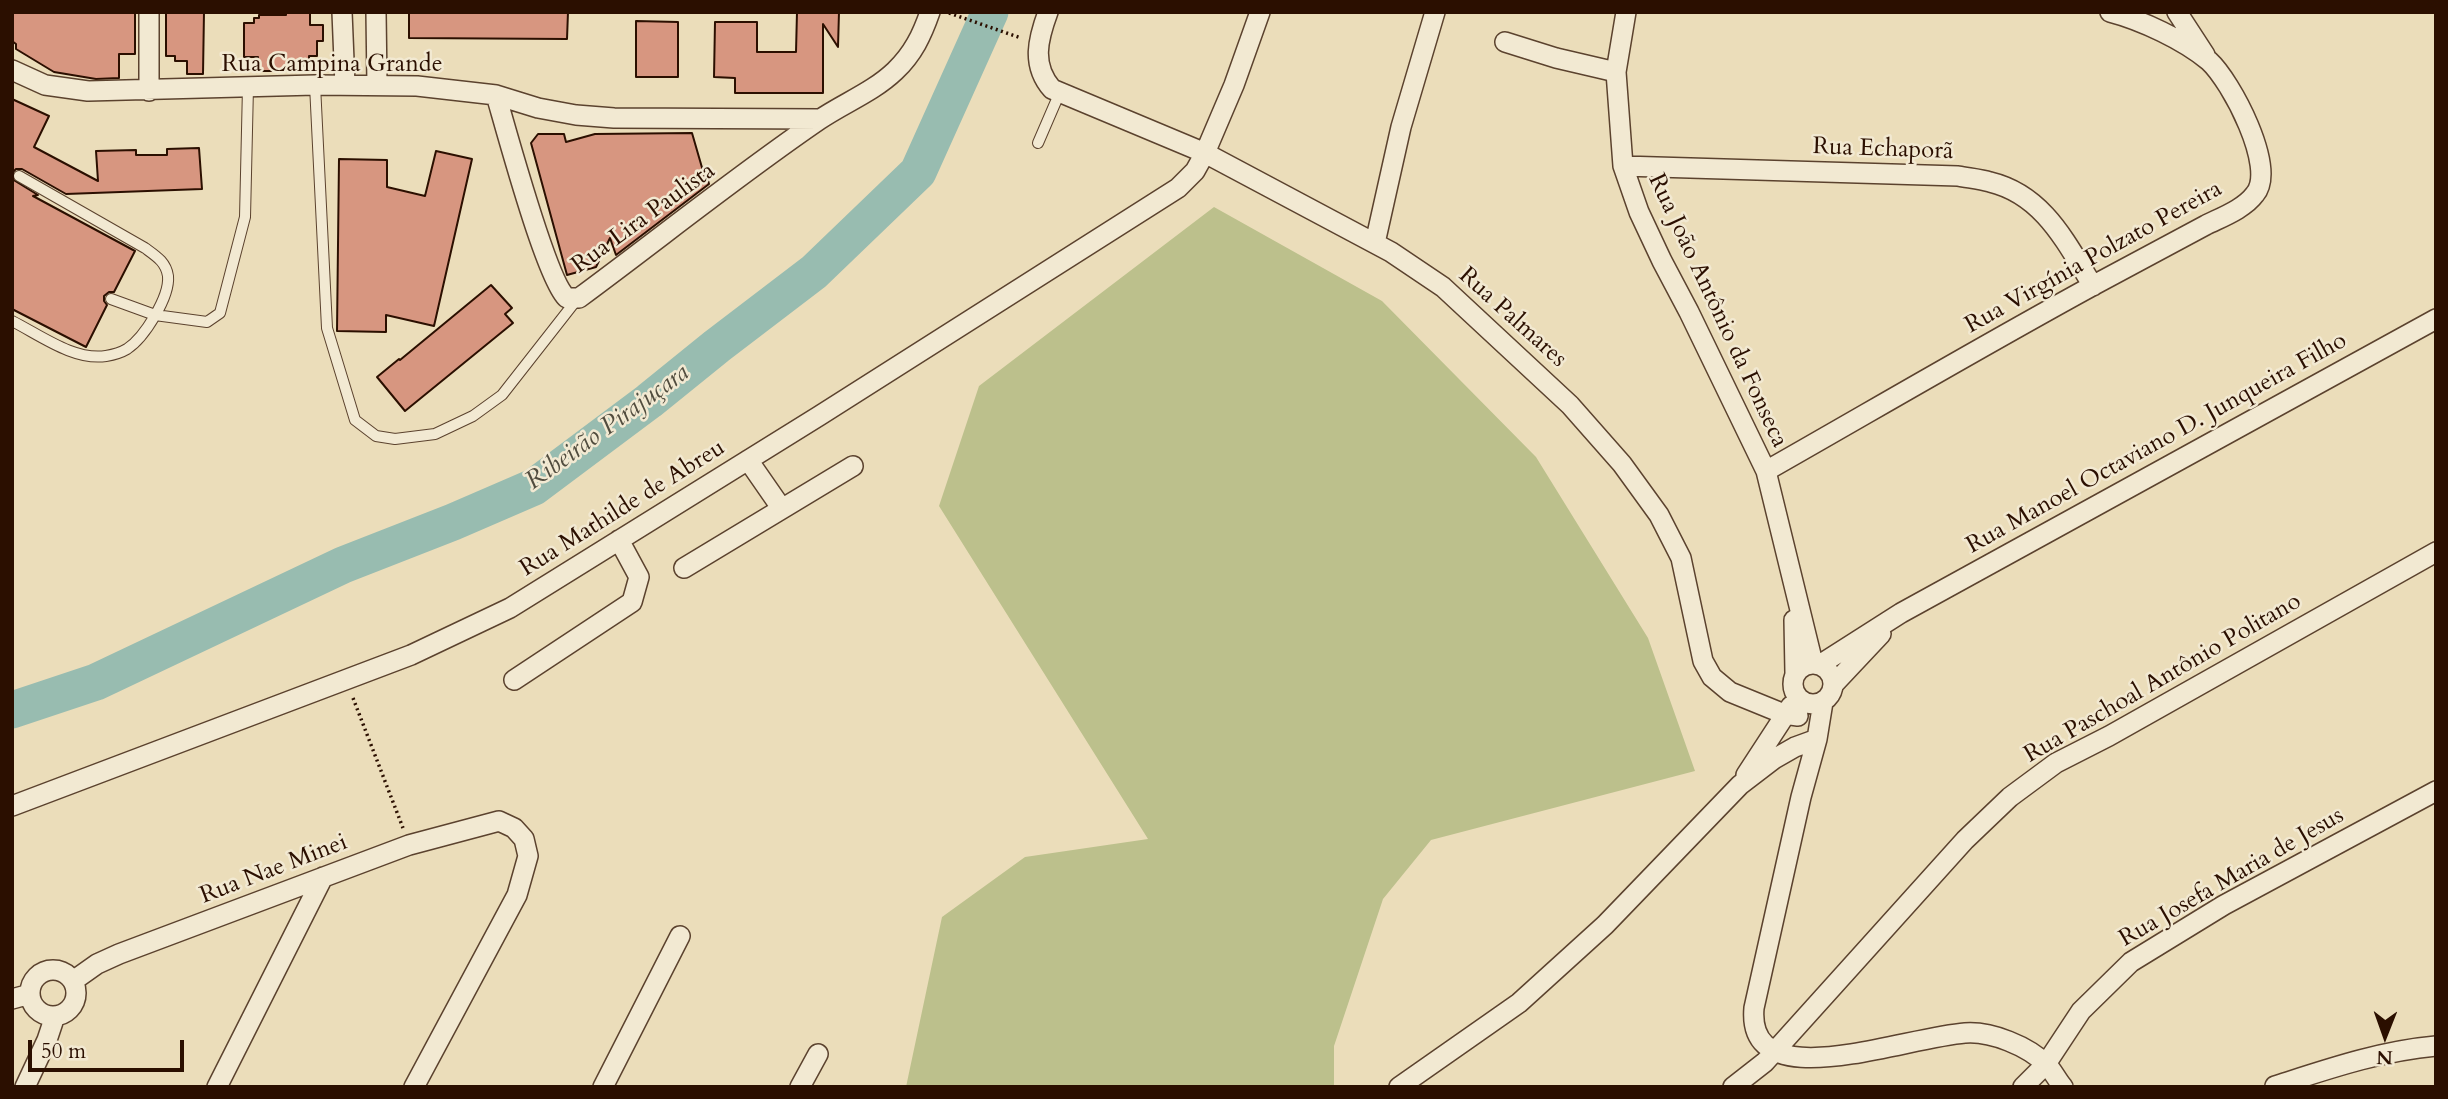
<!DOCTYPE html>
<html>
<head>
<meta charset="utf-8">
<style>
	body { margin:0 }
	#map { position:relative; width:2448px; height:1099px; overflow:hidden; background:#ebddba; font-family:Cardo,serif }
	canvas { display:block }
	.frame { position:absolute; inset:0; border:14px solid #2b0f00; pointer-events:none }
	.north { position:absolute; left:2350px; top:1001px; width:70px; height:70px; -webkit-text-stroke:5px #f2e9d2; paint-order:stroke; rotate:181deg; font-size:19px; font-weight:700; line-height:28px; text-align:center; color:#2b0f00 }
	.north::after { content:''; display:block; margin:auto; width:24px; height:32px; background:#2b0f00; clip-path:polygon(50% 0,100% 100%,50% 72%,0 100%) }
	.scale { position:absolute; left:28px; top:1040px; width:156px; height:32px; box-sizing:border-box; border:4px solid #2b0f00; border-top:0; padding-left:9px; font-size:21px; line-height:24px; white-space:nowrap; color:#2b0f00; -webkit-text-stroke:5px #f2e9d2; paint-order:stroke }
</style>
</head>
<body>
<div id="map">
<canvas width="2448" height="1099"></canvas>
<div class="frame"></div>
<div class="north">N</div>
<div class="scale">50 m</div>
</div>
<script>
const c = document.querySelector('canvas').getContext('2d');
c.lineJoin = 'round';
function paint(path, color) {
  c.fillStyle = color;
  c.fill(path, 'evenodd');
}
function stroke(path, color, width, dash) {
  c.strokeStyle = color;
  c.lineWidth = width;
  c.lineCap = dash ? 'butt' : 'round';
  c.setLineDash(dash || []);
  c.stroke(path);
}
function write(font, color, halo, rows, align = 'center') {
  c.font = font + ' Cardo,serif';
  c.lineWidth = 5;
  c.setLineDash([]);
  c.textBaseline = 'middle';
  c.strokeStyle = halo;
  c.fillStyle = color;
  for (const [text, x, y, turn = 0] of rows) {
    c.save();
    c.translate(x, y);
    c.rotate((+turn || 0) * Math.PI / 180);
    c.textAlign = isNaN(turn) ? turn : align;
    if (halo) c.strokeText(text, 0, 0);
    c.fillText(text, 0, 0);
    c.restore();
  }
}
paint(new Path2D(`
	M1214 207 1382 301 1536 457 1648 638 1695 771 1431 840 1383 899 1334 1046V1087H906L942 917 1025 857 1148 839 939 506 979 386Z`), '#bcc08c');
stroke(new Path2D(`
	M12 710 96 682 343 565 453 522 534 487 649 401 717 346 814 272 918 172 990 12`), '#98bcb0', 37);
const building = new Path2D(`
	M12 12 135 13V54H119V78L96 79 54 72 16 49V44L12 41Z
	M166 12H204L203 74H187V61H175V56H166Z
	M286 12H310V25H323V41H317V56H309V66H290V71H258V57H244V23H254V18H259V15H286Z
	M409 12H568L567 39 409 38Z
	M797 12H839L838 47 823 24V93H735V78L714 77 715 22H757V52H796Z
	M636 21 678 22V77H636Z
	M12 99 49 116 34 147 98 181 96 151 136 150V155H167V149L199 148 202 189 66 194 22 169H16L12 173Z
	M692 133 705 178 707 177 709 184 616 255 610 238 596 267 567 275 531 143 538 134H564L566 142 595 134Z
	M436 151 472 159 434 326 386 315V332L337 331 339 159 387 160V187L425 196Z
	M12 179 38 195 33 196 135 251 114 292H109L104 296V301L107 305 86 347 12 309Z
	M491 285 512 308 505 314 513 323 405 411 377 377 399 359 400 360Z`);
paint(building, '#d79680');
stroke(building, '#2b0f00', 2);
const lane = new Path2D(`
	M315 85 327 328 355 420 376 436 395 439 435 434 473 416 502 395 578 298
	M1038 143 1060 92
	M111 299 155 315 207 322 220 313 245 217 248 87
	M12 321C40 335 74 361 106 356 112 355 122 352 127 349 144 338 170 297 168 276 166 262 156 256 145 248L19 176`);
const street = new Path2D(`
	M342 12 345 85
	M376 12 377 85
	M1048 12C1038 39 1031 65 1052 89L1205 153 1391 252 1443 287 1570 405 1622 464 1659 515 1681 558 1703 661 1712 677 1730 692 1784 714 1798 716
	M1626 12 1616 72 1623 166 1639 212 1662 261 1689 312 1766 471 1813 663
	M2177 12 2205 55
	M1505 42 1556 58 1616 72
	M12 70 45 85 88 91 315 85 417 86 496 95 538 108 576 115 614 118 820 119
	M149 91V12
	M496 95C506 129 547 282 567 298H579C659 239 737 176 819 120 844 103 873 92 895 71 913 54 922 35 930 12
	M1623 166 1958 176C1968 178 1980 179 1990 182 2044 195 2066 243 2093 286
	M1375 243 1401 127 1435 12
	M748 460 782 509
	M1766 471C1875 409 1984 345 2094 285 2131 265 2169 245 2206 225 2222 217 2244 209 2255 194 2277 168 2231 81 2209 61 2184 40 2141 20 2110 12
	M684 568 853 466
	M1794 620 1795 673
	M1793 684a20 20 0 1 1 40 0a20 20 0 1 1-40 0Z
	M1821 664 1901 613 2436 319
	M514 680 632 602 639 577 619 540
	M1834 684 1881 634
	M1823 702 1817 739 1801 797 1754 1008C1746 1099 1900 1038 1965 1033 1991 1031 2028 1046 2047 1065 2053 1071 2057 1080 2063 1087
	M1746 775 1791 706
	M12 806 411 655 510 608 819 416 1178 188 1195 171 1205 153 1234 85 1260 12
	M30 993a23 23 0 1 1 46 0a23 23 0 1 1-46 0Z
	M73 981 97 964 119 954 409 845 499 821 514 828 524 839 528 856 517 895 414 1087
	M12 999 30 994
	M2275 1086C2328 1069 2380 1051 2436 1046
	M25 1087 47 1040 55 1016
	M217 1087 323 877
	M603 1087 680 936
	M800 1087 818 1054
	M1399 1087 1519 1003 1605 925 1740 785 1774 759 1795 747 1817 739
	M1733 1087 1765 1062 1965 840 2010 797 2056 763 2109 736 2436 552
	M2023 1087 2046 1064 2081 1011 2131 962 2224 905 2436 791`);
stroke(lane, '#5b422e', 12);
stroke(street, '#5b422e', 22);
stroke(new Path2D(`
	M949 13 1021 38
	M353 698 403 828`), '#2b0f00', 3.5, [2, 3.5]);
stroke(lane, '#f2e9d2', 10);
stroke(street, '#f2e9d2', 19);
write('24px', '#2b0f00', '#f2e9d2', [
	["Rua Campina Grande",332,65],
	["Rua Echaporã",1883,150,2],
	["Rua Lira Paulista",644,219,-36],
	["Rua Virgínia Polzato Pereira",2094,258,-29],
	["Rua João Antônio da Fonseca",1717,311,65],
	["Rua Palmares",1512,318,42],
	["Rua Manoel Octaviano D. Junqueira Filho",2157,444,-29],
	["Rua Mathilde de Abreu",623,509,-32],
	["Rua Paschoal Antônio Politano",2163,679,-30],
	["Rua Nae Minei",274,870,-21],
	["Rua Josefa Maria de Jesus",2232,878,-30]
]);
write('italic 26px', '#514c3e', '#f2e9d2', [
	["Ribeirão Pirajuçara",608,428,-36]
]);
</script>
</body>
</html>
